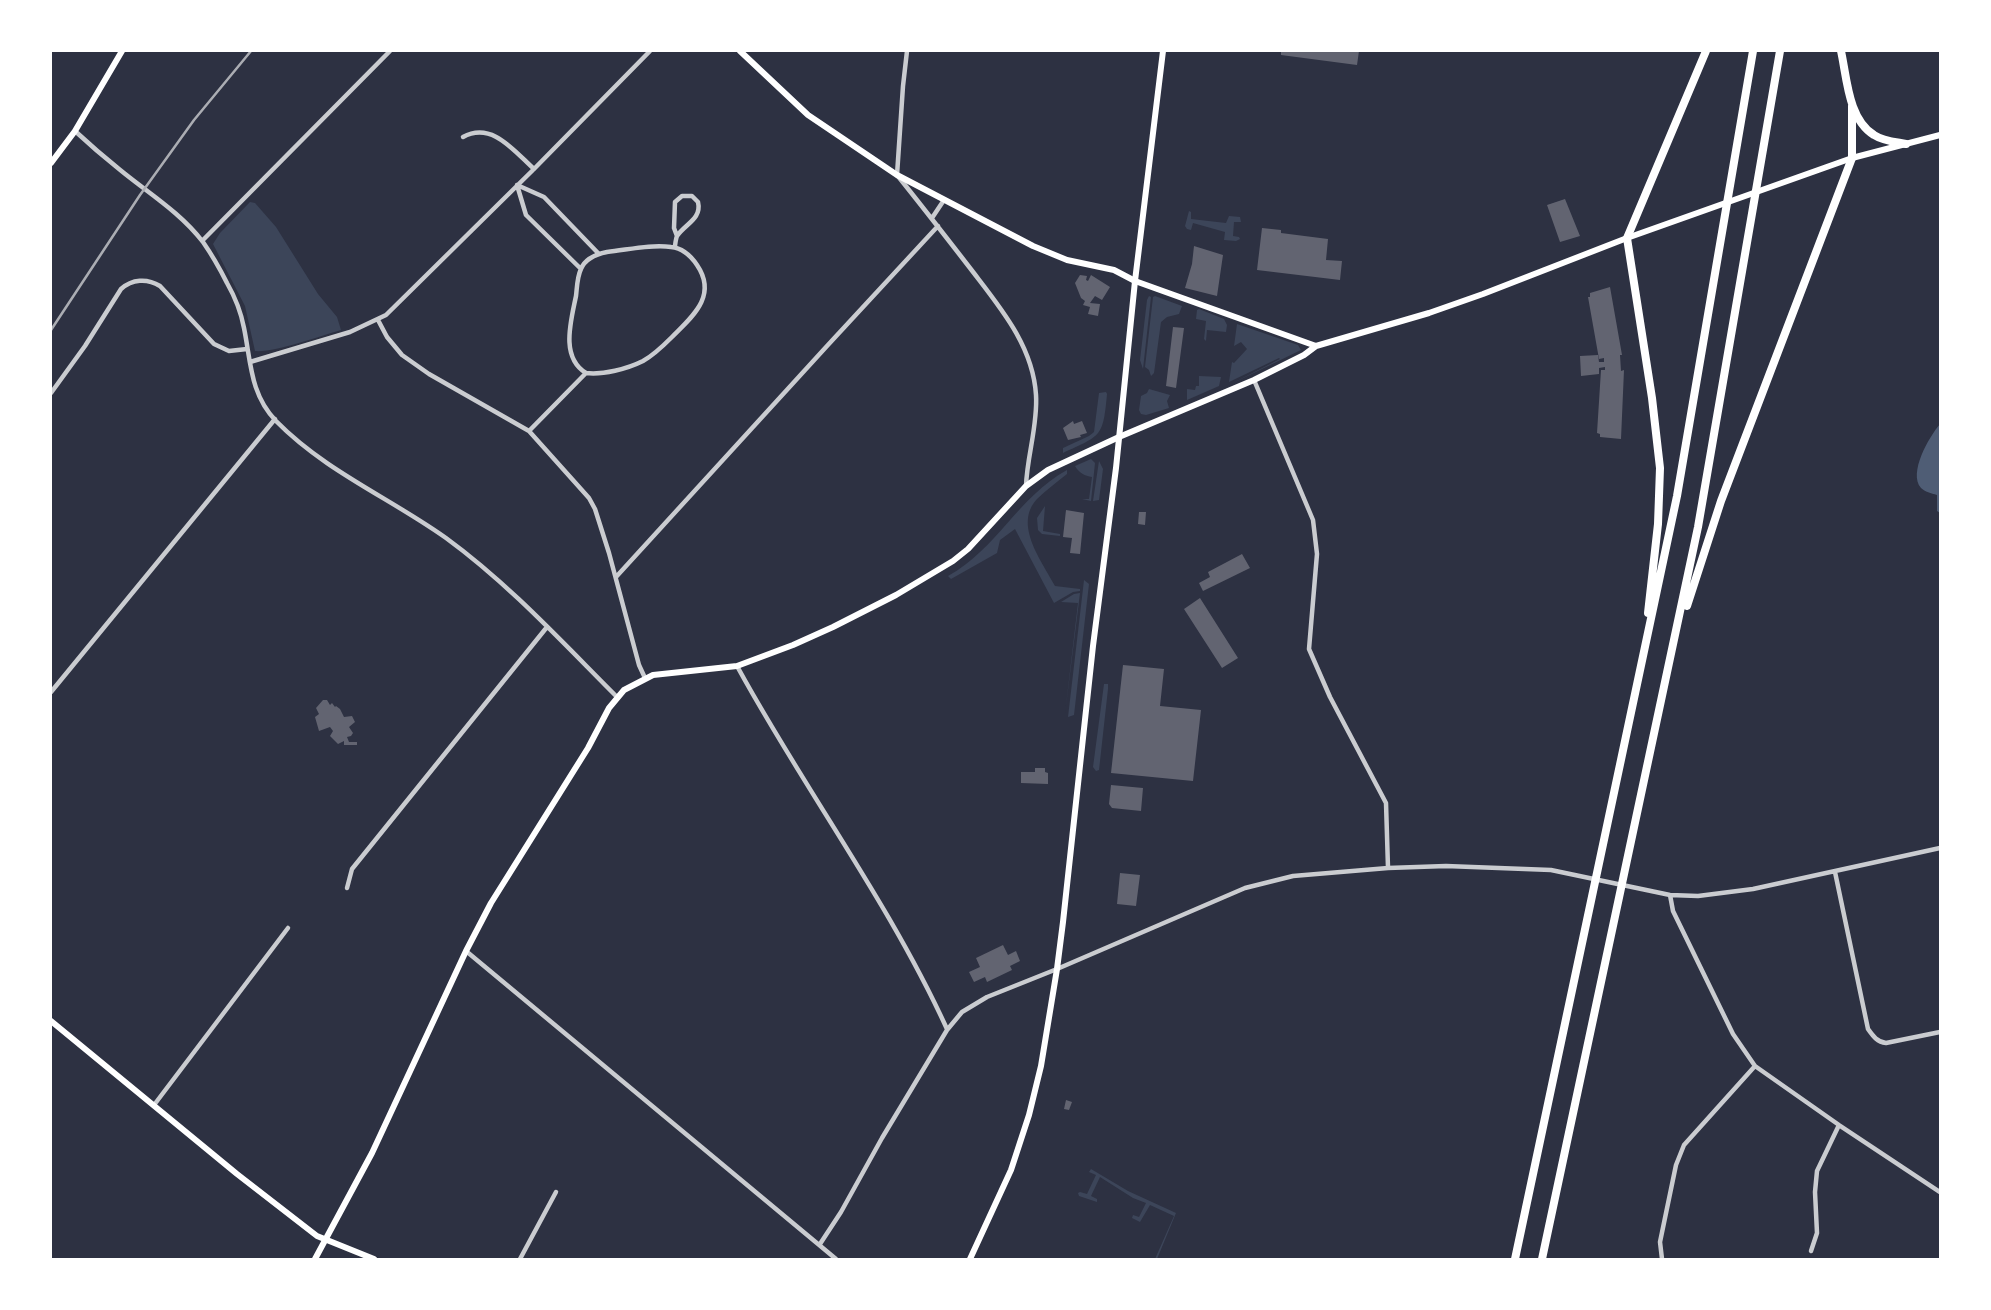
<!DOCTYPE html>
<html>
<head>
<meta charset="utf-8">
<style>
	body { margin:0 }
	#map { position:relative; width:1991px; height:1310px; overflow:hidden; background:#2d3142; font-family:"Roboto Condensed",sans-serif }
	canvas { display:block }
	.frame { position:absolute; inset:0; border:52px solid #fff; pointer-events:none }
</style>
</head>
<body>
<div id="map">
<canvas width="1991" height="1310"></canvas>
<div class="frame"></div>
</div>
<script>
const c = document.querySelector('canvas').getContext('2d');
c.lineJoin = 'round';
function paint(path, color) {
  c.fillStyle = color;
  c.fill(path, 'evenodd');
}
function stroke(path, color, width, dash) {
  c.strokeStyle = color;
  c.lineWidth = width;
  c.lineCap = dash ? 'butt' : 'round';
  c.setLineDash(dash || []);
  c.stroke(path);
}
paint(new Path2D(`
	M250 202 255 203 276 227 318 294 337 317 341 330C320 336 273 353 255 351L245 306 213 244 220 233Z
	M1189 211 1191 212V219L1226 223 1229 216 1240 217 1241 222H1234L1233 236 1239 237 1240 239 1236 241 1224 240 1225 232 1193 223 1191 230 1187 229 1185 226Z
	M1149 296 1151 297 1143 369 1140 360 1147 300Z
	M1155 296 1182 306 1179 314 1167 317 1161 322 1154 373 1151 376 1149 370 1145 367 1153 297Z
	M1199 309 1224 319 1227 325 1226 332 1207 330 1206 341 1204 339 1206 321 1196 319 1197 310Z
	M1237 324 1298 345 1301 350 1231 384 1280 359 1279 358 1229 382 1232 362 1234 363 1247 349 1241 342 1234 346Z
	M1199 376 1221 377 1219 386 1187 400V389L1195 390 1196 386H1199Z
	M1149 389 1170 395 1167 401 1169 408 1146 415 1141 414 1139 410 1141 396 1147 393Z
	M1106 392 1107 394C1103 437 1102 435 1063 453V448L1089 436 1094 432 1099 393Z
	M1091 459 1095 463 1091 501 1082 499H1089L1092 477C1085 476 1079 473 1075 466Z
	M1099 461 1103 469 1099 500 1093 501Z
	M1067 470V474C1057 482 1046 490 1037 499 1013 525 1042 561 1055 586L1080 589V591L1073 592 1054 603 1015 529 1000 540 997 553 951 579 948 576C997 549 1018 497 1067 470Z
	M1045 506 1043 531 1060 534V536L1042 534 1038 530 1037 518Z
	M1084 580 1089 584 1074 715 1068 717Z
	M1080 593 1065 714 1078 603 1061 602 1074 594Z
	M1104 684H1108V689L1099 770 1096 771 1093 767Z
	M1091 1169 1128 1191 1176 1213 1157 1259H1155L1174 1216 1150 1205 1140 1222 1132 1218 1133 1215 1139 1217 1146 1203 1133 1198 1100 1177 1091 1196 1097 1199V1202L1079 1196 1078 1193 1080 1192 1087 1194 1096 1175 1089 1172Z`), '#3c4559');
paint(new Path2D(`
	M1940 424V513L1937 511V495C1931 493 1925 492 1921 488 1908 473 1929 437 1940 424Z`), '#4f5d75');
paint(new Path2D(`
	M1281 51H1359L1357 65 1281 55Z
	M1565 199 1580 236 1560 242 1547 205Z
	M1262 228 1281 230V233L1328 239 1326 260 1342 261 1340 280 1257 270Z
	M1194 246 1223 255 1217 296 1185 288 1192 264Z
	M1080 275 1087 276 1086 280 1088 281 1091 275 1110 287 1102 300 1095 296 1090 303 1100 304 1098 316 1088 314 1090 307 1083 305 1085 301 1081 298 1075 283Z
	M1610 287 1622 355H1620L1621 371 1624 370 1621 439 1600 437V434L1597 433 1601 370H1605V367L1599 368V374L1581 376 1580 356 1598 355 1599 362H1604V358L1599 359 1588 297H1590V293Z
	M1173 327 1184 328 1176 388 1166 386Z
	M1073 421 1074 424 1082 421 1087 433 1080 435 1081 437 1068 440 1063 428Z
	M1066 510 1084 513 1080 554 1070 553 1072 538 1063 537Z
	M1139 512H1146L1145 525 1138 524Z
	M1242 554 1250 568 1203 591 1199 583 1210 577 1208 572Z
	M1200 598 1238 658 1222 668 1184 609Z
	M1123 665 1164 669 1160 706 1201 710 1193 781 1111 773Z
	M323 700H327L330 705 332 703 335 707 336 706 340 709 344 717 352 716 355 722 349 727 353 733 351 736 347 737 349 742H357V745H344V741L338 744 330 736 333 731 330 727 319 731 315 717 319 714 316 708Z
	M1035 768H1045V772L1048 773V784L1021 783V772H1035Z
	M1111 785 1143 788 1141 811 1112 808 1109 804Z
	M1120 873 1140 875 1136 906 1117 904Z
	M1003 945 1008 955 1016 951 1020 961 1010 966 1012 970 987 982 985 977 974 982 969 972 980 967 976 958Z
	M1066 1100 1072 1102 1069 1110 1064 1109Z`), '#626471');
stroke(new Path2D(`
	M907 51 903 86 897 175C922 206 946 237 970 268 999 306 1033 345 1036 395 1038 425 1027 456 1026 486
	M75 131C89 144 104 157 119 169 148 193 180 212 203 242 212 255 220 269 227 283 235 297 241 312 244 328 251 362 250 394 276 421 325 471 390 498 446 538 509 584 562 642 617 697
	M463 137C492 121 514 151 534 169
	M932 218 944 200
	M202 241 390 51
	M675 247C675 245 676 238 677 236 685 224 702 219 698 202L692 196H682L675 202 674 228 677 236
	M581 269 526 215 517 185 544 197 598 253
	M378 320 387 337 402 355 429 374 529 431 589 498 595 509 609 553 639 665 645 678
	M250 362 350 332 386 315 534 169 650 51
	M1254 380 1313 520 1317 554 1309 649 1330 697 1386 803 1388 868
	M51 393 85 346 121 289C132 279 147 278 160 286L214 344 229 351 247 349
	M529 431 586 373C560 357 571 321 576 296 577 288 577 277 581 269 585 259 597 254 607 252 627 250 651 244 671 247 682 248 691 256 697 265 718 296 692 317 672 337 663 346 654 355 643 361 627 369 603 375 586 373
	M616 577 827 346 938 226
	M737 666C804 789 889 902 947 1029
	M51 692 275 419
	M1835 872 1868 1029C1873 1036 1877 1042 1886 1043L1940 1032
	M347 888 352 869 547 627
	M1670 895 1673 911 1733 1034 1755 1066 1839 1125 1940 1192
	M466 951 836 1259
	M154 1105 288 928
	M820 1244 841 1212 882 1138 947 1030 962 1012 987 997 1057 969 1245 888 1293 876 1388 868 1446 866 1551 870 1670 895 1698 896 1753 889 1940 848
	M1811 1251 1817 1233 1815 1192 1817 1171 1839 1125
	M520 1259 556 1192
	M1662 1259 1660 1242 1676 1165 1684 1145 1755 1066`), '#caccd0', 4.5);
stroke(new Path2D(`
	M740 51 808 115 897 175 1033 246 1067 260 1114 270 1135 281 1316 346
	M51 163 75 131 122 51
	M51 1021 237 1174 317 1236 374 1259
	M315 1259 372 1153 466 951 491 903 588 748 609 708 624 690 653 675 737 666 793 645 833 627 896 595 953 561 968 549 1026 486 1048 470 1119 437 1254 380 1304 355 1316 346 1429 313 1483 294 1627 238 1852 158 1940 135`), '#fff', 6);
stroke(new Path2D(`
	M970 1259 1011 1170 1029 1115 1041 1066 1057 969 1063 922 1093 646 1116 468 1135 281 1163 51`), '#fff', 6);
stroke(new Path2D(`
	M1841 51C1847 78 1848 119 1874 135 1883 141 1896 142 1906 144
	M1687 606 1721 501 1852 158V106
	M1648 613 1658 524 1660 468 1652 398 1627 238 1706 51
	M1515 1259 1677 496 1753 51
	M1542 1259 1698 527 1780 51`), '#fff', 8);
stroke(new Path2D(`
	M51 330 140 195 194 120 251 51`), '#abadb3', 2.5);
</script>
</body>
</html>
